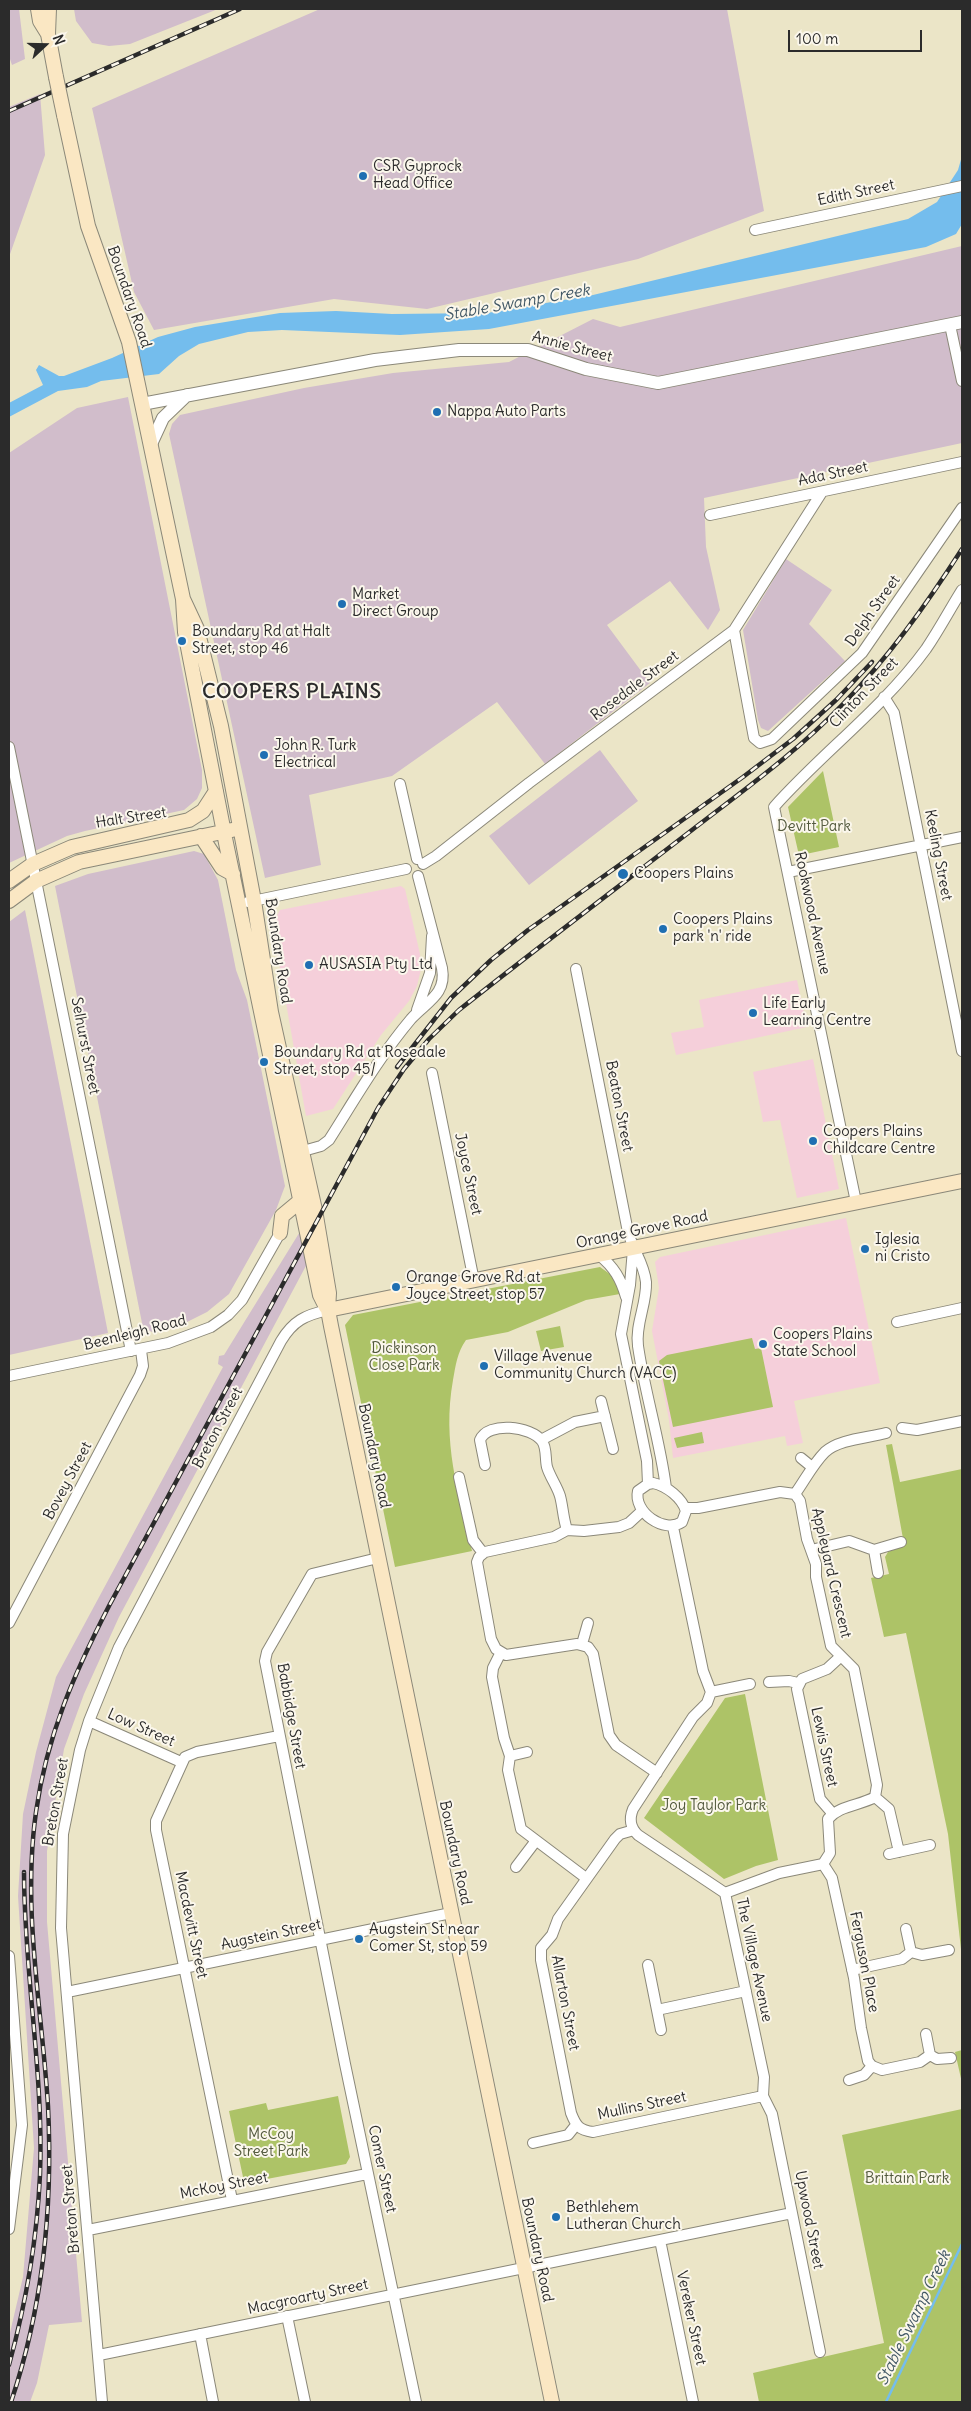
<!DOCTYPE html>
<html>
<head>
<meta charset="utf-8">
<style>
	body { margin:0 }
	#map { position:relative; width:971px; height:2411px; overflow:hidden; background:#ebe5c7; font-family:Delius,sans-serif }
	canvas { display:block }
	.frame { position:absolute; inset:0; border:10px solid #2b2b2b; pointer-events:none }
	.north { position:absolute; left:20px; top:20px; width:50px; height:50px; -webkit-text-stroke:4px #fbf7ec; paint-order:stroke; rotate:69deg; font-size:14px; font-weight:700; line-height:20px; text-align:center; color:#2b2b2b }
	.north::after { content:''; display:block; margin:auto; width:18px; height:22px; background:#2b2b2b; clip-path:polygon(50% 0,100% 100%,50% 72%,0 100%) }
	.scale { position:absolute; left:788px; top:30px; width:134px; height:22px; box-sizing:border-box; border:2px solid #2b2b2b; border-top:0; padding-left:6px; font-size:15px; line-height:18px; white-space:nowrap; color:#2b2b2b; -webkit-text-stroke:4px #fbf7ec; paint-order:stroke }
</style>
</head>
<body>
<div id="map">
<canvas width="971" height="2411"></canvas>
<div class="frame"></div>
<div class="north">N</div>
<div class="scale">100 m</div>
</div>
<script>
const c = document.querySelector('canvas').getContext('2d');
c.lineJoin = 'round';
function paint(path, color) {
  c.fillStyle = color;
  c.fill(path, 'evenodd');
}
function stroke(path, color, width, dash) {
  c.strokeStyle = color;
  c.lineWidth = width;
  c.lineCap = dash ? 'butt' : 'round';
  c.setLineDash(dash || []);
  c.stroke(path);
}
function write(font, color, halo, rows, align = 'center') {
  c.font = font + ' Delius,sans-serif';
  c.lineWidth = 4;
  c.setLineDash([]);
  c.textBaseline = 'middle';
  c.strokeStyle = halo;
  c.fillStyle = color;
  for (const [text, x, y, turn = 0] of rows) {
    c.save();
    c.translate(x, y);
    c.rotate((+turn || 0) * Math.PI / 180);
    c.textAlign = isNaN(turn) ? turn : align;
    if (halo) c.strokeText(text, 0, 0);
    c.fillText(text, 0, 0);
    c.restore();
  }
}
paint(new Path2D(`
	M401 886 405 889 420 954 421 969 417 986 409 1001 381 1035 333 1109 306 1116 272 924 280 910Z
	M797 980 807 1027 676 1055 671 1033 704 1027 699 1000Z
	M813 1059 839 1189 797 1198 780 1120 763 1122 753 1072Z
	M846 1218 880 1383 794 1401 803 1443 787 1446 785 1436 673 1458 669 1420 652 1331 659 1288 655 1262 660 1257Z`), '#f5cfda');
paint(new Path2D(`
	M9 9H19L25 59 12 65 9 56Z
	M74 9H218L130 44 109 46 92 43 76 21Z
	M320 9H727L764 211 638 259 427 309 334 299 154 330 134 292 92 108Z
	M40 94 45 155 9 257V107Z
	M962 246V443L704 498 706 547 720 610 708 630 670 581 607 625 650 683 545 764 497 702 392 776 309 795 321 865 265 878 169 434 172 424 180 415 304 388 393 373 509 362 593 319 620 327Z
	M128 397 202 770V788L197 799 184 810 85 831 67 836 9 863V453L77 408Z
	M786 559 832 590 809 624 845 661 768 731 761 728 758 720 743 630Z
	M600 750 638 801 529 885 489 836Z
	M194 851 204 854 218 880 236 970 247 1000 285 1186 276 1210 229 1294 207 1312 175 1328 152 1332 144 1328 142 1323 55 886 88 874Z
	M25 910 108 1333 9 1355V922Z
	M301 1230 308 1262 119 1617 84 1694 64 1749 47 1851V1922L82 2322 49 2325 37 2383 30 2402H9V2337L23 2277 34 2148 18 1896 23 1814 36 1752 56 1677 223 1367 218 1364 219 1356 224 1355Z`), '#d1bdcb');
paint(new Path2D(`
	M823 771 839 847 801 855 798 851 788 807Z
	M600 1267 614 1277 620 1294 586 1300 508 1332 466 1340C457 1353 456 1364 453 1380 442 1442 458 1491 472 1551L395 1567 345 1325 353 1315Z
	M560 1326 564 1347 541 1351 536 1331Z
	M752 1338 755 1349 761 1348 773 1407 673 1427 659 1361 667 1355Z
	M702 1432 704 1443 677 1448 674 1438Z
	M892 1444 900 1482 962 1469V1958L948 1834 906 1633 884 1637 871 1578 889 1574 885 1557 888 1552 904 1544 886 1445Z
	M745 1694 778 1860 756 1866 724 1879 644 1818 725 1698Z
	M962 2050V2083L955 2052Z
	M338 2096 350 2157 346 2164 251 2182 243 2177 229 2111 266 2103 268 2110Z
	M962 2109V2402H759L753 2373 884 2343 842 2135Z`), '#adc367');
paint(new Path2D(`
	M962 156V224L956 234 926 247 489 329 400 335 282 330 248 332 199 344 179 356 159 374 101 381 87 387 58 391 9 417V403L43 385 36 370 39 365 59 376H64L112 358 158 337 195 327 280 313 336 311 392 314 487 313 593 295 908 219 937 202 958 170Z`), '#74bded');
stroke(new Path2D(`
	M886 2402 962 2244`), '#74bded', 2.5);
const minor = new Path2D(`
	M755 230 962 186
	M950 325 962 381
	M710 515 962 462
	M734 630 754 738 760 743 772 739 862 653 962 508
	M884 697 894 713 962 1051
	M9 747 131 1351
	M400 784 417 859
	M423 864 436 856 529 783 734 630 822 492
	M788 872 962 837
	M248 902 406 869
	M576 969 628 1232C633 1250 644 1263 646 1282 647 1304 635 1324 638 1346 645 1394 660 1440 666 1488
	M417 1010 430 973 432 936
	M432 1073 474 1281
	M303 1151 321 1146 329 1140C355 1099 379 1057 411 1019 426 1002 447 995 442 968L418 876
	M856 1202 774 807C822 753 883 708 926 649 939 630 950 609 962 590
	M633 1249 630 1285 621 1334 647 1461 648 1484
	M599 1255C614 1267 621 1279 626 1297
	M897 1322 962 1308
	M9 1376 168 1343 211 1327 228 1315 242 1300 280 1233
	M601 1401 613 1449
	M902 1428 917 1430 962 1421
	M541 1440 575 1422 605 1416
	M801 1458 812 1467
	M485 1465 480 1440C488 1421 531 1426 542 1441 547 1448 545 1459 547 1467 550 1477 557 1486 560 1496 563 1507 563 1518 567 1530
	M459 1477 473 1540 483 1553
	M653 1483C667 1486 682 1498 686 1511L682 1522C664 1534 633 1512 638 1491L648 1484Z
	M795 1494C805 1480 813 1464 825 1452 839 1439 868 1438 886 1433
	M685 1508H698L780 1492 795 1494 800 1501 807 1539 816 1564V1577L831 1646 854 1669 877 1785 875 1797C859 1806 840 1805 828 1819L830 1853 823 1864 779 1873 725 1893
	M642 1511 629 1523 619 1527 584 1531 567 1530 554 1537 485 1552 479 1557 477 1562 491 1639 496 1649 506 1655 577 1644 588 1647 593 1654 609 1735 616 1745 657 1773
	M673 1527 703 1671 711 1692 707 1703 693 1717 633 1809C629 1819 630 1827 638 1835L725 1893 764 2077 763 2096
	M811 1550 849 1541 874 1550 901 1542
	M874 1550 878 1573
	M378 1558 312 1574 267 1652 265 1661 345 2064 416 2402
	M9 1623 140 1375 143 1366 141 1350
	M582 1644 588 1623
	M501 1652 493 1668 492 1677 504 1738 510 1756 508 1770 521 1829 586 1878
	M769 1682 789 1681 798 1683
	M711 1692 750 1684
	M89 1721 181 1762
	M510 1756 527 1752
	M875 1797 889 1809 899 1852
	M833 1814 820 1799 797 1689 802 1679 827 1669 840 1657
	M634 1830 620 1834 615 1839 558 1919 552 1935 541 1948V1960L571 2113C576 2126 579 2130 593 2132L763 2096
	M889 1854 930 1845
	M823 1864 832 1878 854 1978 861 2028 868 2061 872 2066 882 2070 920 2062 930 2055 926 2034
	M516 1867 535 1842
	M906 1929 911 1952
	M9 1956 22 2125 9 2229
	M648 1965 661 2030
	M852 1970 902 1959 911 1952 922 1955 949 1950
	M67 1992 451 1913
	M657 2010 746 1991
	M930 2055 937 2059 951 2058
	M849 2080 864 2075 872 2066
	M763 2096 772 2114 820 2352
	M533 2143 568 2135 576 2125
	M232 2200 156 1830V1821L185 1757 197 1752 279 1736
	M88 2230 367 2174
	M660 2240 693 2402
	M287 2316 305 2402
	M200 2334 213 2402
	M99 2355 792 2213
	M102 2402 61 1928 63 1834 80 1750 89 1721 119 1647 281 1341C293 1321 305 1315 328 1310`);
const tertiary = new Path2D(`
	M142 404 375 360 459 350H528L586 369 658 383 962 322
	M151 444 163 418 187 395`);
const secondary = new Path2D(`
	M38 9 40 21 48 34 56 77
	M48 34 49 9
	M64 115 88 226 129 342 183 599 185 632 226 843 320 1295 326 1307
	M183 599 197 629 221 726 254 901 271 1012 315 1210 329 1293 328 1310 331 1326 552 2402
	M201 836 222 868 233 874
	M9 881 33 864 72 847 189 820 203 811 216 791
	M9 901 36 881 79 862 232 830
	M280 1233 282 1216 300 1201
	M328 1310 962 1181`);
stroke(minor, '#8b8879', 12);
stroke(tertiary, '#8b8879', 14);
stroke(secondary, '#8b8879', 16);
stroke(minor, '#fff', 10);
stroke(tertiary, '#fff', 12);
stroke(secondary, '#fae7c3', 14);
const rail = new Path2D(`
	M9 111 240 9
	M397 1067 451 998 491 960 528 930 743 777 793 739 836 700 872 662
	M9 2365C26 2303 37 2240 40 2175 44 2074 24 1973 24 1872
	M11 2402C43 2307 53 2206 48 2106 42 2008 22 1910 36 1812 47 1734 75 1672 110 1604L378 1108 404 1069 429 1039 459 1010C536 949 614 890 692 830 744 790 797 752 843 704 889 657 926 605 962 549`);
stroke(rail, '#2b2b2b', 4.5);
stroke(rail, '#fbf7ec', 2.5, [8]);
const secondaryBridge = new Path2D(`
	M56 77 64 115`);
stroke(secondaryBridge, '#8b8879', 16, []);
stroke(secondaryBridge, '#fae7c3', 14);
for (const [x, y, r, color] of [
	[363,176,5,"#1f6fb2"],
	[437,412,5,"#1f6fb2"],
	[342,604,5,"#1f6fb2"],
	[182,641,5,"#1f6fb2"],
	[264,755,5,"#1f6fb2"],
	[623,874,6,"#1f6fb2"],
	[663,929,5,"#1f6fb2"],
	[309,965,5,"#1f6fb2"],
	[753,1013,5,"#1f6fb2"],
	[264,1062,5,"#1f6fb2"],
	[813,1141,5,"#1f6fb2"],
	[865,1249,5,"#1f6fb2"],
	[396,1287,5,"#1f6fb2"],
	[763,1344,5,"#1f6fb2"],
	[484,1366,5,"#1f6fb2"],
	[359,1939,5,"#1f6fb2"],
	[556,2217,5,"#1f6fb2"]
]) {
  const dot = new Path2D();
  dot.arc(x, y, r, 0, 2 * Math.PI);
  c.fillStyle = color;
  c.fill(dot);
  stroke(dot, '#fbf7ec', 2);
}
write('15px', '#2b2b2b', '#fbf7ec', [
	["CSR Gyprock",373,167],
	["Head Office",373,184],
	["Nappa Auto Parts",447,412],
	["Market",352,595],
	["Direct Group",352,612],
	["Boundary Rd at Halt",192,632],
	["Street, stop 46",192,649],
	["John R. Turk",274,746],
	["Electrical",274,763],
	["Coopers Plains",634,874],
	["Coopers Plains",673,920],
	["park 'n' ride",673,937],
	["AUSASIA Pty Ltd",319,965],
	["Life Early",763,1004],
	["Learning Centre",763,1021],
	["Boundary Rd at Rosedale",274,1053],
	["Street, stop 45/",274,1070],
	["Coopers Plains",823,1132],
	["Childcare Centre",823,1149],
	["Iglesia",875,1240],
	["ni Cristo",875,1257],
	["Orange Grove Rd at",406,1278],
	["Joyce Street, stop 57",406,1295],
	["Coopers Plains",773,1335],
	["State School",773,1352],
	["Village Avenue",494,1357],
	["Community Church (VACC)",494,1374],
	["Augstein St near",369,1930],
	["Comer St, stop 59",369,1947],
	["Bethlehem",566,2208],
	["Lutheran Church",566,2225]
], 'left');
write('15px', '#2b2b2b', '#fbf7ec', [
	["Edith Street",856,193,-12],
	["Boundary Road",129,297,71],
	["Annie Street",572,347,15],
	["Ada Street",833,474,-12],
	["Delph Street",873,611,-55],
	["Rosedale Street",635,686,-37],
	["Clinton Street",864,693,-46],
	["Halt Street",131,818,-9],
	["Keeling Street",938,855,79],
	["Rookwood Avenue",812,913,78],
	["Boundary Road",278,951,81],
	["Selhurst Street",85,1046,79],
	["Beaton Street",619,1106,79],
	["Joyce Street",468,1174,78],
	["Orange Grove Road",642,1230,-12],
	["Beenleigh Road",135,1333,-14],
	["Breton Street",218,1428,-62],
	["Boundary Road",374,1456,78],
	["Bovey Street",68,1481,-62],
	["Appleyard Crescent",831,1573,77],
	["Babbidge Street",291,1716,80],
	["Low Street",141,1728,24],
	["Lewis Street",824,1747,78],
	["Breton Street",56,1802,-80],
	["Boundary Road",455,1853,78],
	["Macdevitt Street",191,1925,78],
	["Augstein Street",271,1935,-12],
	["The Village Avenue",754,1960,78],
	["Ferguson Place",864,1962,79],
	["Allarton Street",565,2003,79],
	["Mullins Street",642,2106,-12],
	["Comer Street",382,2169,78],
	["McKoy Street",224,2186,-11],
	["Breton Street",71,2209,-95],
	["Upwood Street",809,2220,79],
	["Boundary Road",537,2250,78],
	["Macgroarty Street",308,2297,-12],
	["Vereker Street",691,2318,78]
]);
write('15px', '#52593d', '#fbf7ec', [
	["Devitt Park",814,827],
	["Dickinson",404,1349],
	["Close Park",404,1366],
	["Joy Taylor Park",714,1806],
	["McCoy",271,2135],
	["Street Park",271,2152],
	["Brittain Park",907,2179]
]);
write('italic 16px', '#415765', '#fbf7ec', [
	["Stable Swamp Creek",517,303,-10],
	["Stable Swamp Creek",914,2318,-64]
]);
c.letterSpacing = '1px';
write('bold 20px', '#2b2b2b', '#fbf7ec', [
	["COOPERS PLAINS",292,692]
]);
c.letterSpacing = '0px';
</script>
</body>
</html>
